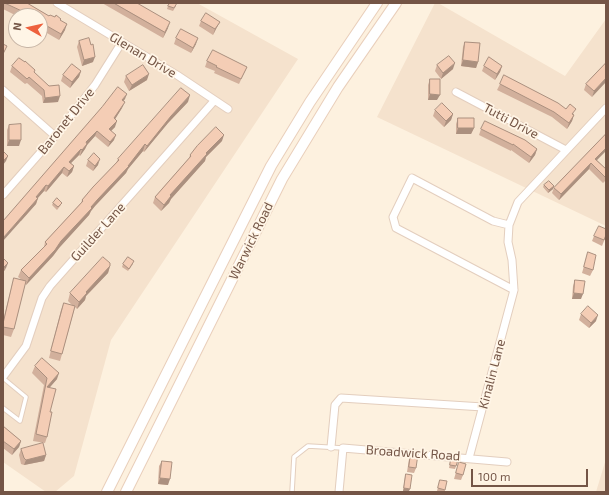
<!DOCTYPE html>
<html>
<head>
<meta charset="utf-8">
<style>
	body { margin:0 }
	#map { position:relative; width:609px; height:495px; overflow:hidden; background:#fdf1df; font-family:"Exo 2",sans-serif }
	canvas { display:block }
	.frame { position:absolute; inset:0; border:4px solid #745546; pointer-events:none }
	.north { position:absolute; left:8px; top:8px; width:40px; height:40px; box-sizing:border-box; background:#fff5e6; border:1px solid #c7b5a6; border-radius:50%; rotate:278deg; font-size:11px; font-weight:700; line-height:16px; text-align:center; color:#745546 }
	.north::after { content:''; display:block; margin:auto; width:14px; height:18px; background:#ee613d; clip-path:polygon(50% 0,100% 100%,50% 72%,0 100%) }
	.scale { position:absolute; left:471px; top:469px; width:117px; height:18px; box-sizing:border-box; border:2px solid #745546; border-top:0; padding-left:5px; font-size:12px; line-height:14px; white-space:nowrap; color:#745546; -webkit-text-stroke:3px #fff5e6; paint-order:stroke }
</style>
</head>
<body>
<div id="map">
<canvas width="609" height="495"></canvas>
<div class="frame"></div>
<div class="north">N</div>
<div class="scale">100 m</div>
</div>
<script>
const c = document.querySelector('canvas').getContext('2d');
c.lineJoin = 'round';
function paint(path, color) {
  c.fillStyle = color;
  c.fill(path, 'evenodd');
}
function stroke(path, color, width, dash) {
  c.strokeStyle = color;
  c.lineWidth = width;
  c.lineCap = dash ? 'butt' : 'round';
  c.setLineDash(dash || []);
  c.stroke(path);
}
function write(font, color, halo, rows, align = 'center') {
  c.font = font + ' "Exo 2",sans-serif';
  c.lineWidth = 3.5;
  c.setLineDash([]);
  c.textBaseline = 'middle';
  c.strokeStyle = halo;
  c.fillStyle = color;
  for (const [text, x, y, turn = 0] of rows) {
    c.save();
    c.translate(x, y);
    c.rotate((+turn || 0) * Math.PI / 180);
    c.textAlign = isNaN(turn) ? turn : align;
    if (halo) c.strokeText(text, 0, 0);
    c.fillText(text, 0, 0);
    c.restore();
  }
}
paint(new Path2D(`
	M3 3H197L298 59 111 340 74 476 55 492H46L3 462ZM16 16H40V40H16Z
	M435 3H438L565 76 606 19V226L377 117Z
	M606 459V492H596Z`), '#f5e2cd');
const service = new Path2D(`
	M3 378 26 397 20 421 3 408
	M292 492 294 457 308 446 343 448`);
const minor = new Path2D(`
	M57 3 177 75 228 109
	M3 90 55 136
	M456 92 566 150
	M3 195 55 136 95 85 122 42
	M509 225 493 221 412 178 393 217 396 228 514 290
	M3 377 26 346 42 298 50 286 214 101
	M331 447 335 405 341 398 483 407
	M469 458 514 290 512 260 508 242 509 225 518 202 606 108
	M339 492 343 448 507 462`);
const secondary = new Path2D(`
	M107 492 271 166 310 102 377 3
	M126 492 282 179 338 87 396 3`);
stroke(service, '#e3cebe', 5.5);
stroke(minor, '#e3cebe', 9);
stroke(secondary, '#e9cfbb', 12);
stroke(service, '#fff', 3.5);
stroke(minor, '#fff', 7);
stroke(secondary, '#fff', 10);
paint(new Path2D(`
	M3 3H27L49 16 61 19 60 21 65 30 59 40 40 29V16H17L3 9Z
	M102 3H137L168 28 163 38Z
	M168 6H176L173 11 167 9Z
	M201 21 220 22 217 27 213 35 199 26Z
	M176 38 196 44 191 53 174 44Z
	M79 41 93 62 82 66 77 47Z
	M465 42 478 62 476 68 461 66 463 47Z
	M207 61 247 67 239 84 214 73 215 71 205 67Z
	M25 62 35 70 34 72 58 102 43 103 42 96 27 83 25 84 10 72 12 66Z
	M606 63 592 97 584 90 586 84Z
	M437 65 453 69 441 79 435 71Z
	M484 66H502L500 72 495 80 482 71Z
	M81 71 79 77 70 88 61 81 63 75Z
	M126 76 147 80 129 91 124 82Z
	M430 79 437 100H428V85Z
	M500 84 566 109 574 114 572 121 567 129 552 117 497 90Z
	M125 99 123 101 122 108 115 119V127L111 131 114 140 108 147 95 136 87 145 85 149 80 156 79 155 71 163 74 166 72 172 67 177 62 173 46 192 44 191 38 198 36 204 21 221H3Z
	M188 102 168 123 144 152 143 151 128 169 126 173 95 206 91 211 89 215 59 248 53 256 26 285 25 283 14 329 11 337 3 335V321L12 285 14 278 22 280 18 277 21 270 44 247 45 242 81 203 82 200 116 163 118 159Z
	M435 110 453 114 451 120 444 127 433 116Z
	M458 118 474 128 471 134H456V124Z
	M9 125 19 146H7V130Z
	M481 129 537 149 535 155 529 163 511 150V151L479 135Z
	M606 134 597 160 606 169V180L603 183 589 169 559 200 552 193 554 188Z
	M222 141 206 157 205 161 171 199 169 203 161 211 153 203 155 197 189 158 190 155Z
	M88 160 98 165 93 171 86 166Z
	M544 185 554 186 553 189 548 193 543 187Z
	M53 203 61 205 57 210 52 205Z
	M606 229V236L602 246 592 241 594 236Z
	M588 252 593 270 590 276 582 273Z
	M123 264H133L128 271 122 267Z
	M110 266 108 273 86 296 85 300 77 309 75 307 62 354 60 361 49 358 61 310 64 303 73 306 68 301 70 293Z
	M575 280 581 299H572L573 286Z
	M581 314 596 321 589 328 579 320Z
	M35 366 57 379 50 387 47 437 45 443 33 441 44 385 32 373Z
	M3 426 21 441 19 447 12 455 3 448Z
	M21 449 46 455 44 461 24 465 21 464 19 455Z
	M411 453 416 468 414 473 407 472 409 459Z
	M451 459 456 466 455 469 449 468Z
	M162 461 168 485 158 484 159 466Z
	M459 462 463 475 461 480 454 479Z
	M406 474 409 491H403L405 477Z
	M440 480 445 490 444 492 437 491Z`), '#d2b09c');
paint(new Path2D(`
	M170 22 168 28 163 38 165 32Z
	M220 22 217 27 213 35 215 29Z
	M67 24 65 30 59 40 61 34Z
	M198 38 196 44 191 53 193 48Z
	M95 57 93 62 82 66 84 60Z
	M463 60 478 62 476 68 461 66Z
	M455 63 453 69 441 79 443 73Z
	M502 66 500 72 495 80 497 74Z
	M81 71 79 77 70 88 72 82Z
	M149 74 147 80 129 91 132 85Z
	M606 78V82L592 97 594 91Z
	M127 94 125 99 120 106 122 100Z
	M430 94 440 95 437 100H428Z
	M190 95 188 102 168 123 144 152 147 146 171 116Z
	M60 96 58 102 43 103 45 98Z
	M125 102 122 108 112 124 114 118Z
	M453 114 451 120 444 127 446 121Z
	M574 115 572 121 567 129 569 123Z
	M117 121 115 127 107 135 109 129Z
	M458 128H474L471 134H456Z
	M97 131 95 136 87 145 85 149 80 156 82 150 86 142Z
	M116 135 114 140 108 147 110 142Z
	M224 135 222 141 206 157 205 161 171 199 169 203 161 211 164 205 170 195 206 153Z
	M9 140H21L19 146H7Z
	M145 144 143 151 128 169 126 173 95 206 91 211 89 215 59 248 53 256 26 285 29 278Z
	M606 148V151L593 164 595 159Z
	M81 149 79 155 67 167 69 162Z
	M537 149 535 155 529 163 531 157Z
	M8 156 6 161 3 165V161Z
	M100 159 98 165 93 171 95 166Z
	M591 163 589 169 559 200 561 194Z
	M74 166 72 172 67 177 69 171Z
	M64 167 62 173 46 192 48 186Z
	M46 185 44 191 34 202 36 197Z
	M554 186 553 189 548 193 549 190Z
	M38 198 36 204 3 241V238Z
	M8 263 6 268 3 271 4 267Z
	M110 266 108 273 86 296 85 300 77 309 79 302 86 292Z
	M574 293 583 294 581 299H572Z
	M598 315 596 321 589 328 591 323Z
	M59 373 57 379 44 394 47 387Z
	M21 441 19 447 12 455 14 449Z
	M46 455 44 461 24 465 26 460Z
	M160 478 170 479 168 485 158 484Z
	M404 488 410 489 409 491H403Z`), '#ab907f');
const building = new Path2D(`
	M5 3H27L49 16 50 15 55 17 56 15 61 19 60 20 67 24 61 34 40 22V16H22L23 12Z
	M114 3H137L170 22 165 32Z
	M170 3H177L174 8 168 6Z
	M206 13 220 22 215 29 201 21Z
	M181 29 198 38 193 48 176 38Z
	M89 38 91 45 93 44 95 57 84 60 79 41Z
	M465 42 480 43 478 62 463 60Z
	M3 44 7 46 3 54Z
	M213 50 247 67 241 79 216 67 217 66 207 61Z
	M449 56 455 63 443 73 437 65Z
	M489 57 502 66 497 74 484 66Z
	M19 58 25 62V61L35 70 34 72 49 86 59 85 60 96 45 98 44 90 29 77 27 79 12 66Z
	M606 63V78L594 91 586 84Z
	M72 64 81 71 72 82 63 75Z
	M143 65 149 74 132 85 126 76Z
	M504 75 558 103 566 109 570 104 576 109 572 114 574 115 569 123 554 112 500 84Z
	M430 79H440V95L430 94Z
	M118 87 127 94 122 100 125 102 114 118 117 121 109 129 116 135 110 142 97 131 86 142 87 144 82 150 81 149 69 162 74 166 69 171 64 167 48 186 46 185 36 197 38 198 3 238V221L102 107Z
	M181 88 190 95 171 116 147 146 145 144 128 166H129L98 199 91 207 92 208 61 241 55 250 29 278 21 270 47 244 45 242 83 201 82 200 93 187 119 160 118 159Z
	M442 103 453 114 446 121 435 110Z
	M458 118H474V128H458Z
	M485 121 525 140 537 149 531 157 513 144V145L481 129Z
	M21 124V140H9V125Z
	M216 127 224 135 206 153 207 154 170 195 171 196 164 205 155 197 191 156 190 155 197 146Z
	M606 134V148L595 159 606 169V177H605L591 163 561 194 554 188Z
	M3 151 8 156 3 161Z
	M94 153 100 159 95 166 88 160Z
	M549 181 554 186 549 190 544 185Z
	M57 198 62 203 58 207 53 203Z
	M599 226 606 229V235L604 240 594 236Z
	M588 252 596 255 593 270 584 267Z
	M103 257 110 263V266L86 292 87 293 79 302 70 293Z
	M128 257 134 261 129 269 123 264Z
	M3 258 8 263 4 267 5 269 3 272Z
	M14 278 26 281 14 329 3 327V324Z
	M575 280 585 281 583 294 574 293Z
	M64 303 75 306 62 354 51 351Z
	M588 306 598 315 591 323 581 314Z
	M42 358 59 373 47 387 56 389 50 412H52L47 437 36 434 47 378 35 366Z
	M3 426 21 441 14 449 3 441Z
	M43 443 46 455 26 460 24 458 21 449Z
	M411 453 418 454 416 468 409 467Z
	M451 459 458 460 456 466 450 465Z
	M162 461 172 462 170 479 160 478Z
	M459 462 466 464 463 475 456 473Z
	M406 474 412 475 410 489 404 488Z
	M440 480 447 481 445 490 438 488Z`);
paint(building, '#f4cdb5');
stroke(building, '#ab907f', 1);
write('13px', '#745546', '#fff5e6', [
	["Glenan Drive",143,55,31],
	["Baronet Drive",66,121,-51],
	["Tutti Drive",511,121,28],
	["Guilder Lane",98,232,-48],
	["Warwick Road",251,241,-64],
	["Kinalin Lane",492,374,-75],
	["Broadwick Road",413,453,4]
]);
</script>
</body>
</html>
